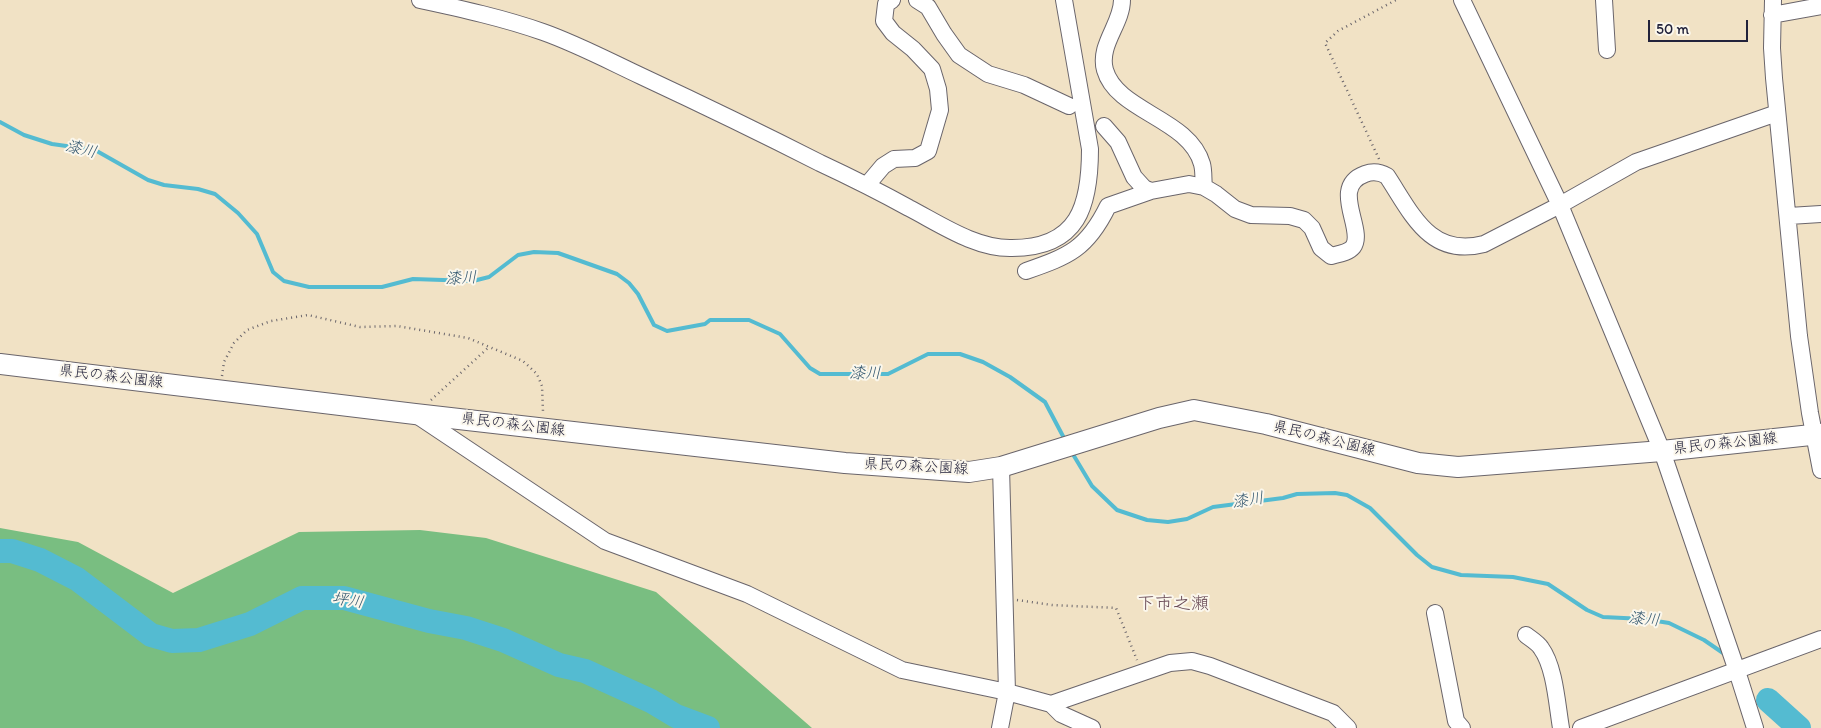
<!DOCTYPE html>
<html>
<head>
<meta charset="utf-8">
<style>
	body { margin:0 }
	#map { position:relative; width:1821px; height:728px; overflow:hidden; background:#f1e2c5; font-family:Itim,sans-serif }
	canvas { display:block }
	.scale { position:absolute; left:1648px; top:20px; width:100px; height:22px; box-sizing:border-box; border:2px solid #22223b; border-top:0; padding-left:6px; font-size:15px; line-height:18px; white-space:nowrap; color:#22223b; -webkit-text-stroke:4px #fbf7ec; paint-order:stroke }
</style>
</head>
<body>
<div id="map">
<canvas width="1821" height="728"></canvas>
<div class="scale">50 m</div>
</div>
<script>
const c = document.querySelector('canvas').getContext('2d');
c.lineJoin = 'round';
function paint(path, color) {
  c.fillStyle = color;
  c.fill(path, 'evenodd');
}
function stroke(path, color, width, dash) {
  c.strokeStyle = color;
  c.lineWidth = width;
  c.lineCap = dash ? 'butt' : 'round';
  c.setLineDash(dash || []);
  c.stroke(path);
}
function write(font, color, halo, rows, align = 'center') {
  c.font = font + ' Itim,"Klee One",sans-serif';
  c.lineWidth = 4;
  c.setLineDash([]);
  c.textBaseline = 'middle';
  c.strokeStyle = halo;
  c.fillStyle = color;
  for (const [text, x, y, turn = 0] of rows) {
    c.save();
    c.translate(x, y);
    c.rotate((+turn || 0) * Math.PI / 180);
    c.textAlign = isNaN(turn) ? turn : align;
    if (halo) c.strokeText(text, 0, 0);
    c.fillText(text, 0, 0);
    c.restore();
  }
}
paint(new Path2D(`
	M0 528 78 542 173 593 299 532 420 530 486 538 656 592 812 728H0Z`), '#79be81');
stroke(new Path2D(`
	M0 122 24 135 52 144 95 150 148 180 164 185 198 189 215 194 238 213 257 234 273 272 284 281 309 287H382L413 279 473 281 489 277 518 255 534 252 558 253 617 274 629 283 638 294 654 325 667 331 705 324 710 320H749L780 334 810 368 820 374H888L928 354H960L983 362 1010 377 1045 402 1065 440
	M1071 451 1092 486 1117 510 1147 520 1168 522 1187 519 1213 507 1283 498 1297 494 1335 493 1347 495 1370 508 1417 555 1432 567 1461 575 1513 577 1548 584 1587 610 1603 617 1644 619 1669 623 1704 640 1723 653`), '#54bbd1', 4);
stroke(new Path2D(`
	M0 551H12L40 560 77 579 151 635 172 641 199 640 250 624 302 598H344L429 621 466 628 503 640 559 665 585 671 651 701 676 716 708 728
	M1768 700 1799 728`), '#54bbd1', 24);
const minor = new Path2D(`
	M420 0C462 9 503 18 543 32 577 44 609 61 641 76 701 104 761 133 820 163 850 177 880 192 909 208 940 224 976 249 1012 248 1079 248 1090 205 1090 149L1064 0
	M917 0 928 7 944 34 959 55 988 74 1024 85 1069 106
	M1122 0C1122 24 1098 45 1105 70 1117 112 1189 118 1202 164 1204 171 1203 180 1204 187
	M1462 0 1560 205 1662 451 1737 671 1755 728
	M1604 0 1607 50
	M1773 0 1772 48 1774 78 1799 336 1810 413 1821 470
	M1772 15 1821 6
	M1104 126 1118 142 1134 177 1144 188 1151 191 1189 184 1204 187 1216 194 1235 209 1251 215 1290 216 1304 220 1312 228 1321 248 1331 256C1338 254 1348 253 1353 247 1366 230 1329 187 1365 174 1373 171 1380 172 1387 176 1412 214 1430 258 1484 244L1560 205 1636 162 1777 113
	M867 185 883 166 894 159 915 158 928 151 940 110 938 89 932 69 913 49 893 33 884 21 886 4 892 0
	M1789 216 1821 214
	M1026 271C1069 256 1087 249 1108 206L1151 191
	M415 414 605 541 747 594 902 670 1007 692 1051 704 1170 663 1192 661 1210 666 1333 713 1348 728
	M1435 613 1456 721 1462 728
	M1526 635C1531 639 1538 643 1541 648 1555 667 1557 705 1561 728
	M1051 704 1061 714 1092 728
	M1000 728 1007 692 1001 467
	M1581 728 1821 639`);
const major = new Path2D(`
	M0 364 415 414 845 463 969 472 1001 467 1159 418 1194 410 1266 424 1418 463 1458 467 1662 451 1821 434`);
stroke(minor, '#6a656b', 18);
stroke(major, '#6a656b', 22);
stroke(new Path2D(`
	M1379 159 1325 43 1338 31 1396 0
	M222 376 224 362 234 343 247 330 271 321 308 315 360 327 397 326 468 338 523 361 537 374 542 386 543 412
	M431 400 489 347
	M1017 600 1052 605 1116 608 1137 660`), '#6a656b', 2.5, [1, 4]);
stroke(minor, '#fff', 16);
stroke(major, '#fff', 20);
write('15px', '#22223b', '#fbf7ec', [
	["県民の森公園線",111,377,7],
	["県民の森公園線",513,425,7],
	["県民の森公園線",1324,439,14],
	["県民の森公園線",1725,444,-6],
	["県民の森公園線",916,467,3]
]);
write('italic 16px', '#345870', '#fbf7ec', [
	["漆川",81,150,13],
	["漆川",461,279,-3],
	["漆川",865,374],
	["漆川",1248,501,-9],
	["坪川",348,601,9],
	["漆川",1644,620,5]
]);
write('18px', '#6a4b57', '#fbf7ec', [
	["下市之瀬",1173,604]
]);
</script>
</body>
</html>
